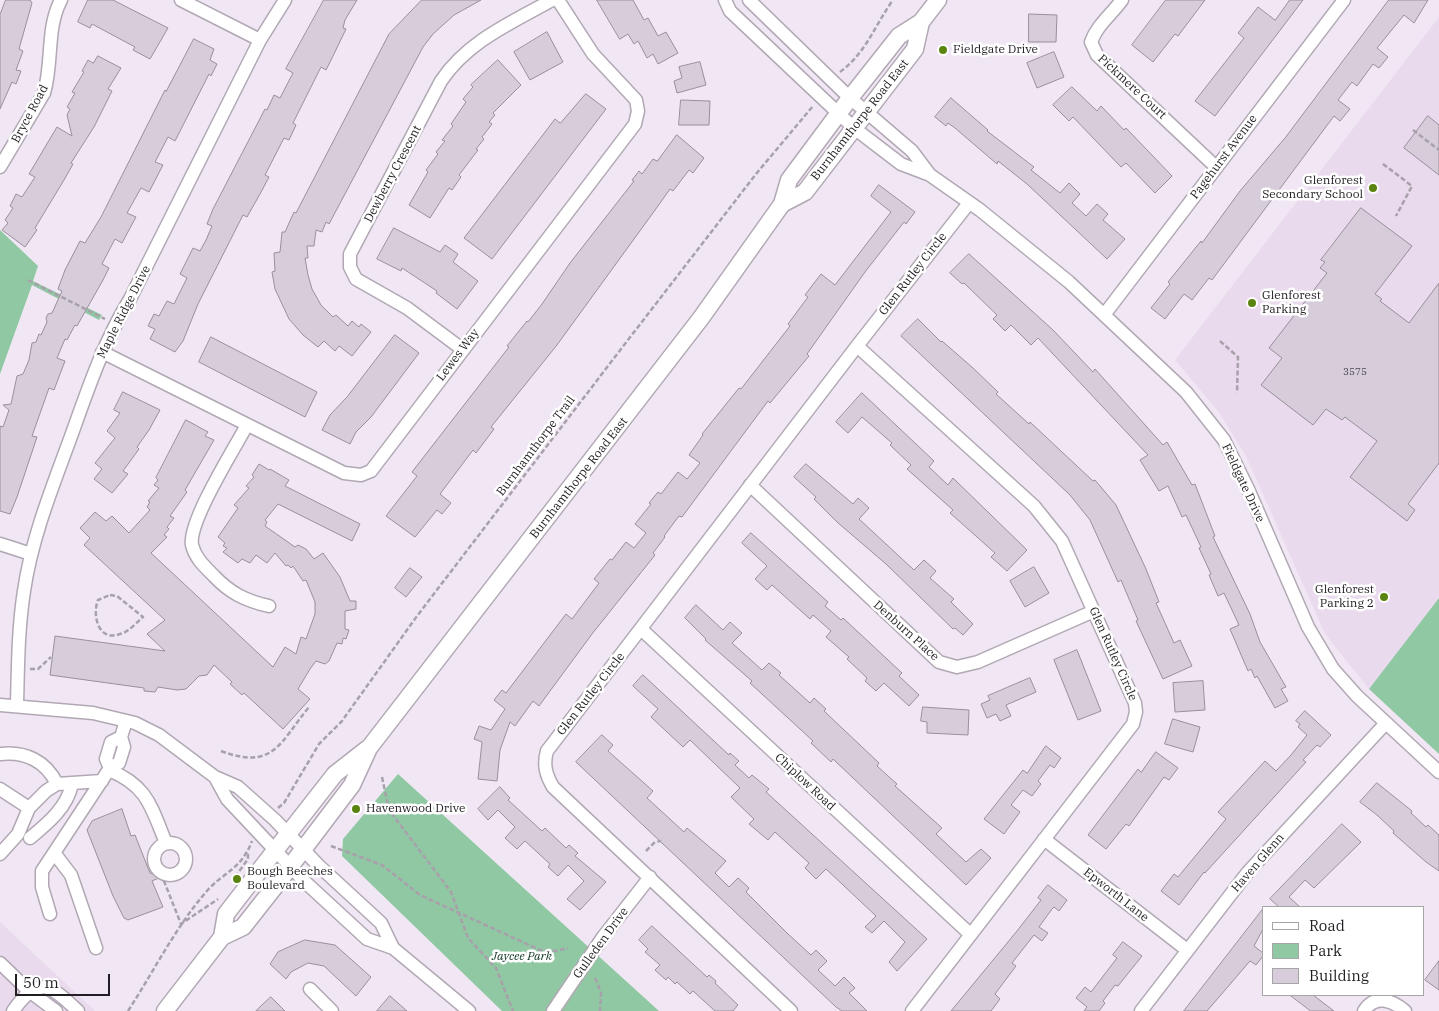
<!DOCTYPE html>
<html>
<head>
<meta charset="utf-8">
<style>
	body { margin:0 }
	#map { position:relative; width:1439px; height:1011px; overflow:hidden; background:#f1e7f4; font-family:"IBM Plex Serif",serif }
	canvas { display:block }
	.legend { position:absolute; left:1262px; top:906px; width:162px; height:90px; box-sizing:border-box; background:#fff; border:1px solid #a6a5a7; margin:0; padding:6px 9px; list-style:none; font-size:15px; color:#211d22 }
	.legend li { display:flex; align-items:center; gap:10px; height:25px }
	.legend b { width:25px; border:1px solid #a6a5a7 }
	.scale { position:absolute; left:15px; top:974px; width:95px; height:22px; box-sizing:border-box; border:2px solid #211d22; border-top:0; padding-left:6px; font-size:15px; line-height:18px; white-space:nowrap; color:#211d22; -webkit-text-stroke:4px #fff; paint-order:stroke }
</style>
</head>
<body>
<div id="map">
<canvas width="1439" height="1011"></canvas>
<ul class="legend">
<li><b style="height:6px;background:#fff"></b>Road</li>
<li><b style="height:14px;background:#8fc8a3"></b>Park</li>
<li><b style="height:14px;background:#d7cdda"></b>Building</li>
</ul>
<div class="scale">50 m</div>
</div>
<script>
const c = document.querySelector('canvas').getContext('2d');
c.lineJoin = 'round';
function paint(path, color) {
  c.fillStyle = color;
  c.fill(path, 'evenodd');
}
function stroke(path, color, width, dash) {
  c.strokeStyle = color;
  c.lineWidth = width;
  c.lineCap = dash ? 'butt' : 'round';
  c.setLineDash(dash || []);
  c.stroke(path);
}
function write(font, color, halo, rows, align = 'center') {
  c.font = font + ' "IBM Plex Serif",serif';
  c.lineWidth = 5;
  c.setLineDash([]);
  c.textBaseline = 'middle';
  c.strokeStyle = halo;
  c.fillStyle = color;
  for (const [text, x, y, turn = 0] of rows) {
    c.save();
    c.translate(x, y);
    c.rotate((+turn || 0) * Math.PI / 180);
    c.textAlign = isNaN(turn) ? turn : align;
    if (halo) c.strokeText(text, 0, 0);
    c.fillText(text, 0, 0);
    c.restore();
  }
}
paint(new Path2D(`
	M1439 17V598L1369 689 1325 634 1246 456 1218 411 1175 360Z
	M0 922 95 1011H0Z`), '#e9daed');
paint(new Path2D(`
	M0 230 38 266 33 281 102 315 99 320 32 285 0 374Z
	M1439 598V754L1369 689Z
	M398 774 659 1011H502L342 856 343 839Z`), '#8fc8a3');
const building = new Path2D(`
	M6 0H30L32 3 19 49 23 51 16 70 21 71 16 84 12 82 0 109V15Z
	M88 0H113L168 28 150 59 133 50 135 47 92 24 90 28 78 22Z
	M324 0H357L345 20 343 28 346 29 333 56 326 70 321 67 293 123 296 125 289 140 284 138 265 175 269 177 260 194 247 217 243 215 198 304 183 341 175 352 150 339 155 329 148 326 154 314 159 316 167 301 174 304 187 278 180 274 193 248 200 251 206 240 212 226 207 224 213 209 265 109 267 110 274 95 280 98 293 73 286 69Z
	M422 0H481L454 15 433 34 423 47 329 224 326 222 322 232 316 230 314 246H307L308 258H305L308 275 312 289 321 305 333 317 336 315 348 326 352 321 359 327 361 324 371 332 352 356 339 346 335 351 324 341 318 347 303 335 289 319 275 289 272 272 275 271 274 253 280 252 282 232H285L294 212 296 213 389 34Z
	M597 0H633L644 20 648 18 658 36 666 32 678 53 658 64 653 54 647 58 638 41 634 44 628 34 620 39Z
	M1166 0H1205L1178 36 1175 34 1153 62 1132 45Z
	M1290 0H1303L1215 116 1195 101 1244 38 1238 33 1258 7 1275 20Z
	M1389 0H1428L1414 23 1404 15 1377 48 1388 57 1379 68 1373 64 1357 86 1352 82 1338 100 1350 109 1340 121 1334 116 1212 280 1209 278 1192 300 1184 294 1165 319 1151 308 1170 284 1168 282 1201 241 1202 243 1240 191 1285 138Z
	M1029 14 1057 15 1056 42H1029Z
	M547 32 563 62 530 80 514 52Z
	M194 39 214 49 210 60 217 64 211 76 209 74 175 141 168 137 155 162 163 165 149 192 141 188 127 213 136 217 122 243 115 239 102 264 109 268 103 280 77 326 75 325 67 340 65 339 57 358 65 361 54 390 49 388 32 436 37 437 17 497 10 514 0 511V426L3 427 9 410 3 405 11 404 17 376 23 374 29 360 32 343 36 342 39 334 41 335 47 322 46 318 48 314 52 313 62 291 58 289 65 270 80 241 85 243 101 217 165 90 166 91Z
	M1054 52 1064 77 1037 88 1027 63Z
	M98 56 121 68 108 89 112 91 94 127 71 163 73 164 64 180 35 228 37 230 25 247 2 230 8 223 5 220 13 208 10 206 16 194 22 197 35 177 29 174 57 127 72 136 67 115 70 109 67 107 75 93 72 92 84 72 82 71 88 60 93 63Z
	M498 60 521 85 493 113 495 115 489 122 492 124 482 137 484 139 476 149 478 150 459 175 461 177 452 190 449 188 430 218 409 205 428 172 426 170 438 154 436 152 445 141 442 140 453 126 451 124 466 102 463 99 473 87 471 85Z
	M700 62 706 85 677 93 674 81 682 78 679 67Z
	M1072 87 1097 111 1101 106 1124 130 1126 128 1172 176 1155 193 1126 163 1121 167 1073 117 1069 121 1053 105Z
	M586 94 606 109 492 259 464 238 555 119 560 123Z
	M951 98 988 130 987 131 1034 167 1031 170 1060 193 1069 183 1080 194 1072 203 1086 216 1097 204 1108 214 1103 220 1125 239 1107 259 1027 184 998 161 997 164 955 128 948 123 946 126 935 117Z
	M681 100 710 101 709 125H679Z
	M1428 116 1439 125V175L1404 148Z
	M677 135 704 158 693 173 689 170 673 191 670 189 658 206 557 345 491 427 494 429 476 453 473 450 440 494 451 503 442 514 437 510 415 537 386 516 417 476 412 472 509 347 507 346 527 321 528 322 542 304 570 263 634 181 632 180 639 171 642 174 653 159 657 161Z
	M879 185 915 212 906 224 904 222 865 272 807 354 809 356 770 403 768 401 682 517 679 516 664 536 665 537 653 553 655 555 592 634 539 706 533 701 515 726 510 722 500 750 497 781 478 779 482 742 474 739 479 726 491 730 505 709 494 700 502 690 506 693 566 614 572 619 599 583 594 579 610 559 612 560 626 542 634 548 646 533 635 524 651 504 649 503 658 492 661 494 678 472 687 479 700 463 689 455 703 435 702 434 739 388 741 389 790 326 788 324 808 297 805 295 821 274 835 285 891 212 871 196Z
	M1361 208 1412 246 1375 294 1382 299 1380 301 1409 323 1439 283V463L1408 504 1415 510 1407 521 1350 477 1377 441 1345 417 1342 420 1326 409 1313 425 1261 385 1282 358 1269 348 1327 273 1320 268 1325 262 1321 260Z
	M394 228 440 252 445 245 458 254 453 262 478 281 457 309 436 293 437 291 402 268 401 271 377 259Z
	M969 254 1053 330 1093 372 1095 369 1163 445 1167 442 1192 485 1195 484 1215 536 1213 537 1250 614 1260 642 1286 687 1281 689 1288 701 1275 708 1257 676 1255 678 1251 669 1248 671 1230 629 1239 625 1224 593 1218 596 1209 575 1211 574 1199 548 1201 547 1186 515 1182 517 1168 486 1159 491 1140 460 1148 455 1038 338 1031 345 1011 325 1005 331 993 319 997 315 964 283 962 284 950 273Z
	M918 319 941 342 942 341 973 368 998 392 996 394 1029 424 1030 422 1093 481 1095 480 1116 505 1146 569 1159 602 1156 603 1174 643 1180 640 1192 666 1163 679 1136 621 1138 620 1121 580 1118 582 1090 520 1070 495 901 336Z
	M395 335 419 353 371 417 356 432 350 444 322 430 330 415 347 397Z
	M211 337 317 392 305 417 199 362Z
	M123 392 160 410 149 430 137 447 139 449 123 471 128 474 112 493 94 479 102 469 95 463 115 438 107 431 120 413 114 410Z
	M862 393 934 461 929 467 948 485 953 478 1027 550 1007 571 991 557 995 553 950 513 953 510 907 469 911 465 890 445 892 443 862 417 848 433 836 422Z
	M186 420 208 432 205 436 214 440 185 490 187 492 170 516 174 518 167 527 169 529 164 535 167 537 151 553 273 667 285 647 296 654 301 637 306 639 315 614V602L306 580 303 581 293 566 291 568 288 565 286 566 275 553 267 563 256 555 250 563 242 559 238 563 223 552 227 548 223 546 225 543 218 537 238 508 234 505 249 488 246 486 254 477 252 475 259 464 269 470 270 469 289 480 285 486 360 524 352 541 278 504 265 520 267 522 265 526 295 547 298 545 306 549 314 559 323 553 340 577 350 601H356V609L345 611V629L349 630 346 639 343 638 342 644 337 643 329 661 325 664 316 661 310 669 298 689 310 699 283 729 244 693 242 695 230 684 232 682 214 665 207 675 199 676 186 689 177 690 158 687 155 692 144 691V688L50 675 55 636 165 651 147 634 165 620 84 545 90 538 80 528 95 512 106 521 112 516 129 533 150 510 147 507 150 502 148 501 159 488 154 485 158 480 156 478Z
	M806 464 853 504 858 498 869 508 859 519 914 570 924 560 936 571 930 578 954 599 951 602 973 624 963 635 955 628 953 629 886 564 837 522 814 499 816 497 794 477Z
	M751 533 828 602 825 606 841 620 843 618 902 673 899 676 919 695 909 706 884 683 876 691 865 681 867 678 847 659 849 657 826 637 831 631 813 615 810 619 772 585 767 590 755 579 767 566 742 543Z
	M1034 567 1049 593 1025 607 1010 581Z
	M410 568 422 577 406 597 395 588Z
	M696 605 723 630 730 622 742 633 732 643 762 670 769 663 781 673 779 675 810 703 814 698 826 709 824 711 879 763 877 766 897 784 895 786 942 828 936 834 966 862 981 849 991 858 966 885 833 759 831 762 811 743 813 741 750 683 752 681 705 640 706 639 685 618Z
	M1077 650 1101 711 1078 720 1054 660Z
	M643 675 729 755 730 753 739 761 735 765 749 778 752 775 769 789 766 792 927 939 897 971 889 962 905 942 884 921 872 933 865 927 876 916 826 869 816 879 805 868 809 863 775 832 768 840 749 824 754 819 731 797 740 788 690 740 683 747 651 717 658 709 633 686Z
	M1030 678 1036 692 1006 705 1011 716 1000 721 996 714 987 718 981 704 990 700 988 696Z
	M1203 681 1205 710 1175 712 1173 683Z
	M923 707 969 710 968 735 927 733V722L921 721Z
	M1305 711 1331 735 1320 747 1317 745 1303 760 1306 762 1205 873 1204 872 1179 905 1161 891 1174 874 1178 877 1226 819 1218 812 1265 761 1276 771 1291 755 1307 735 1298 727 1300 724 1296 721Z
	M1173 719 1200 727 1193 752 1165 744Z
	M602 735 613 745 608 751 653 791 647 798 684 832 687 828 726 861 715 873 729 887 738 878 749 888 746 892 787 933 811 955 816 950 827 961 818 970 835 986 844 977 855 988 849 993 867 1011H842L836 1007 576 762Z
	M1046 746 1061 758 1054 768 1050 765 1038 781 1041 784 1032 796 1023 790 1011 805 1020 812 1004 834 984 819 1023 770 1027 773Z
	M1156 752 1178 768 1169 780 1164 777 1129 826 1126 824 1106 849 1088 835 1138 769 1141 772Z
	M1377 783 1412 811 1411 813 1426 827 1428 825 1439 835V871L1426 862 1393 833 1394 831 1377 815 1360 802Z
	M500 787 510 798 508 800 542 831 545 828 566 848 569 845 578 853 575 856 606 882 580 910 567 899 584 881 568 865 558 876 548 867 550 864 525 841 517 849 505 838 515 827 498 810 488 820 478 809Z
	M122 809 131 836 135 835 150 873 161 877 152 881 163 907 128 920 124 918 113 896 87 830 92 821Z
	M1342 824 1361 842 1314 888 1305 880 1289 897 1300 907H1279L1270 899Z
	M1048 885 1067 900 1059 911 1054 907 1052 909 1039 927 1048 933 1042 941 1034 935 1012 963 1016 966 995 994 1000 999 991 1011H951L1017 931 1041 900 1038 898Z
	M1263 909V929L1254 946 1263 953V956L1256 965 1250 961 1207 1011H1184Z
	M652 926 707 977 709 975 716 981 715 983 738 1005 733 1011H715L693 991 690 994 677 982 675 984 668 977 666 980 655 970 660 965 645 952 648 949 639 940Z
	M305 940 335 945 371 977 356 996 324 966 308 963 291 972 286 979 270 964 278 952Z
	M1123 942 1142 956 1118 986 1115 985 1103 1001 1105 1003 1099 1011H1084L1087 1007 1076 998 1085 987 1091 992 1117 958 1113 955Z
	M1439 961V990L1425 980Z
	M1290 995H1313L1334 1011H1311Z
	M390 996 407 1011H377Z
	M271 997 285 1011H256Z`);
paint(building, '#d7cdda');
stroke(building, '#998f9b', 1);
const minor = new Path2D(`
	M181 0 260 40
	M725 0 730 11 854 128 901 164 930 175 980 210 1069 282 1186 392 1224 440 1248 489 1308 627 1333 669 1357 696 1439 772
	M749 0 850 98 912 151 930 175
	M1122 0C1111 15 1097 25 1091 42L1097 55 1216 167
	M0 167 44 93C53 63 46 28 61 0
	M1104 315 1344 0
	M857 346 1034 506 1062 541 1135 703 1136 712 1133 724 912 1011
	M462 349 407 308 356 279 350 267V254L441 81C468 41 511 23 552 0
	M102 352 344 473 361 475 371 471 635 124 638 111 636 100 593 54 558 0
	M247 425C234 449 188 522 192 545 195 558 205 567 214 576 230 593 246 601 269 606
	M750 485 939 662 957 667 978 662 1094 611
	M0 544 31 554
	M641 629 970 934
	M0 705 93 713 135 723 159 735 215 777 238 787 275 820 318 865 381 923 393 948
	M17 705C18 667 18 629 24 591 32 535 55 481 74 428 90 383 105 340 130 299L260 40 285 0
	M0 754C25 751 46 761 57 784
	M110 768 106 759 111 742 121 737
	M109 770C148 786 151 807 166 843
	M215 777 227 799 304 881 367 939 393 948 469 1011
	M0 789 29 808
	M30 838C47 824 67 808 72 784
	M1044 839 1187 950
	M154 859a16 16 0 1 1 32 0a16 16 0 1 1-32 0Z
	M0 854 18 834 29 808 46 791 57 784 102 781
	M55 854 71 875 96 948
	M50 914 42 887V871L110 768 119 763 124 747 121 737 126 721
	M0 963 29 991 56 1011
	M310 989 332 1011
	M13 1011C39 974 50 985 78 1011
	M553 1011 603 937 650 877
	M791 1011 553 787C546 775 543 765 547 751L857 346 969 203
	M1141 1011 1248 872 1386 723
	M1364 1011C1375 994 1392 1000 1405 1011`);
const major = new Path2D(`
	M782 204 805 192 915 49 921 22
	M222 937 226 914 263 866 335 774 367 749
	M165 1011 222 937 243 927 280 880 352 785 369 748 701 318 782 204 789 180 850 98 899 36 921 22 938 0`);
stroke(minor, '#b1a8b4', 15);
stroke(major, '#b1a8b4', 19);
stroke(new Path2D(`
	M840 72C866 53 875 25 893 0
	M1413 130 1439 150
	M1383 164 1412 186 1396 216
	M28 280 105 319
	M1220 341 1238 357 1237 393
	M110 595 117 596 143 617C136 623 129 632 120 634 98 642 92 615 98 600Z
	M30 669H38L51 657
	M221 751C274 771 280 742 309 707
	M382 777 389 810 451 892 468 938 496 968 513 1011
	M278 808 284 803 319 744 342 721 417 616 621 349 756 174 813 106
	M331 846 382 865 420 895 540 950 556 951 568 948
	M646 851 655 842 661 841
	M164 873V881L181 924 218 899
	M235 877 248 859V852
	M595 978 601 992 600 1011
	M128 1011C154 971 175 928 206 892 223 872 241 870 252 841`), '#a8a0aa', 2.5, [5, 2.5]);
stroke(minor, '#fff', 12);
stroke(major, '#fff', 16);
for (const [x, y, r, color] of [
	[943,50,5,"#5a840f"],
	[1373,188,5,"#5a840f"],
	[1252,303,5,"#5a840f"],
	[1384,597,5,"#5a840f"],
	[356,809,5,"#5a840f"],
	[237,879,5,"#5a840f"]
]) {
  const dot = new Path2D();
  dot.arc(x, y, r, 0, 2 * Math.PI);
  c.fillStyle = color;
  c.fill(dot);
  stroke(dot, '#fff', 2);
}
write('10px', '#4e4950', null, [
	["3575",1355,372]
]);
write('12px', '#211d22', '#fff', [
	["Fieldgate Drive",953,50],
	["Glenforest",1363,181,"right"],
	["Secondary School",1363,195,"right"],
	["Glenforest",1262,296],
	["Parking",1262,310],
	["Glenforest",1374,590,"right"],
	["Parking 2",1374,604,"right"],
	["Havenwood Drive",366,809],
	["Bough Beeches",247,872],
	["Boulevard",247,886]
], 'left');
write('12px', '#211d22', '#fff', [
	["Pickmere Court",1132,87,43],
	["Bryce Road",30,114,-62],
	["Burnhamthorpe Road East",860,120,-52],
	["Pagehurst Avenue",1224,157,-53],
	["Dewberry Crescent",393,174,-62],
	["Glen Rutley Circle",913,274,-52],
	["Maple Ridge Drive",124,312,-63],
	["Lewes Way",458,355,-53],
	["Burnhamthorpe Trail",536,446,-53],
	["Burnhamthorpe Road East",579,478,-52],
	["Fieldgate Drive",1243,483,65],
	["Denburn Place",906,631,42],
	["Glen Rutley Circle",1113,654,66],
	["Glen Rutley Circle",591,694,-52],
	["Chiplow Road",805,782,43],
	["Haven Glenn",1258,863,-49],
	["Epworth Lane",1116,895,38],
	["Gulleden Drive",601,943,-54]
]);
write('italic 12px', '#0e3721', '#fff', [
	["Jaycee Park",522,957]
]);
</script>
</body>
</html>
